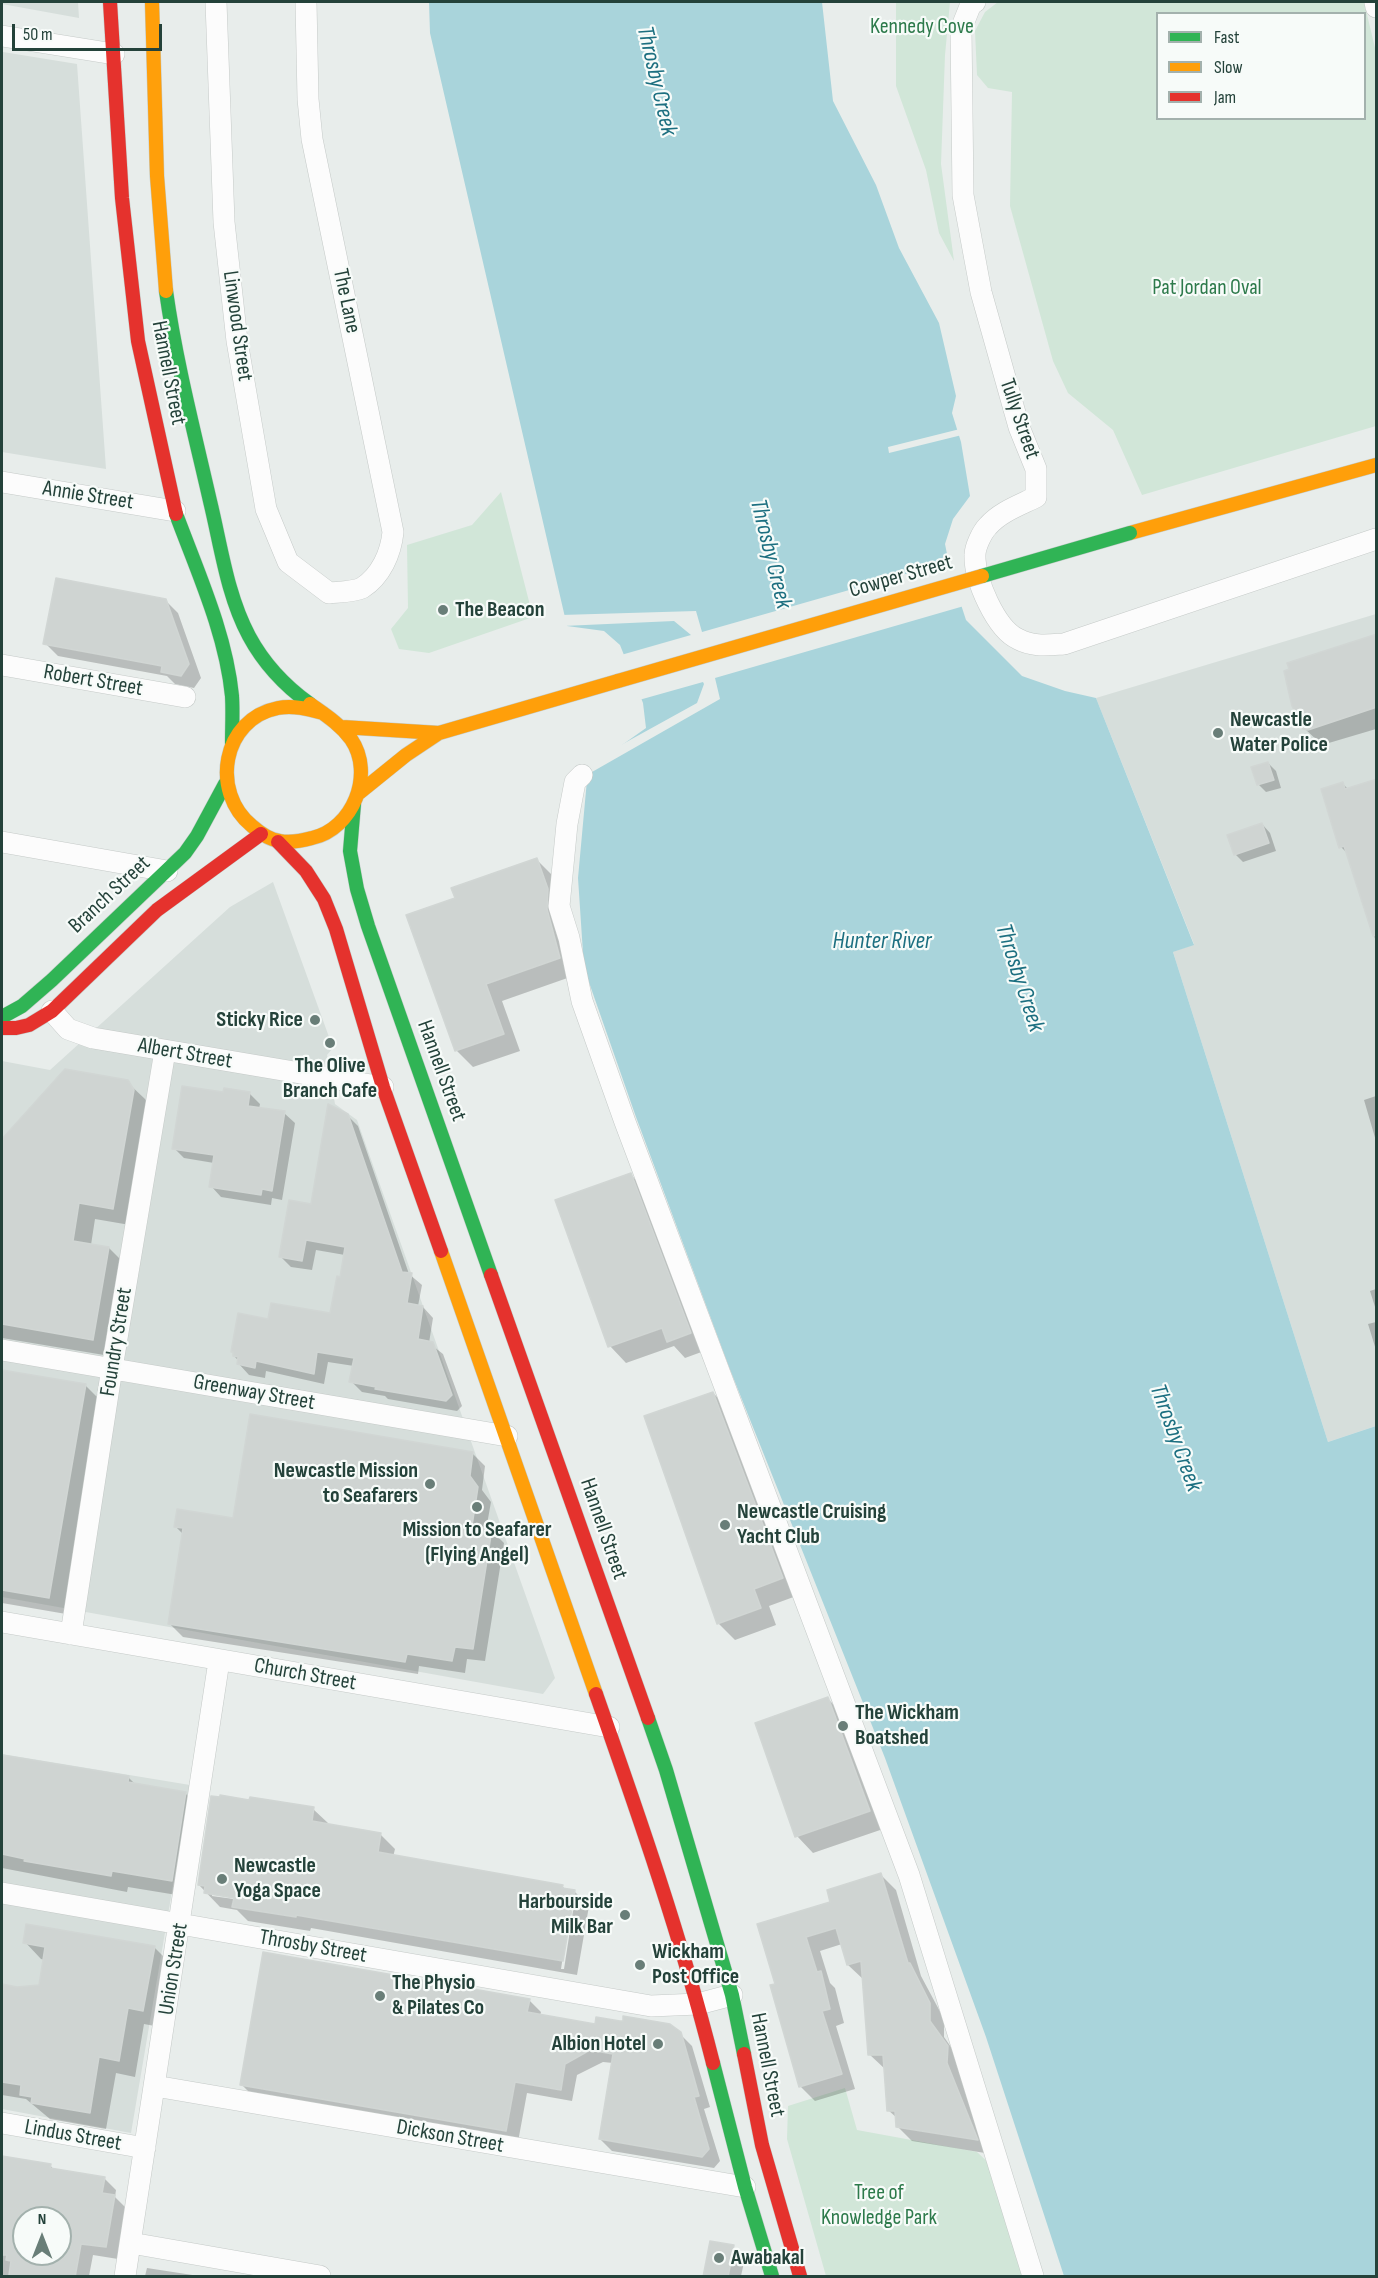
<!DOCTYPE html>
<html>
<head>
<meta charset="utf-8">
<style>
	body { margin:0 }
	#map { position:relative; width:1378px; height:2278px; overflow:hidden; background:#e8edeb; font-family:"Sofia Sans Condensed",sans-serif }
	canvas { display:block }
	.frame { position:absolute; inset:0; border:3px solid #24423a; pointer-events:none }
	.legend { position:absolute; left:1156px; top:12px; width:210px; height:108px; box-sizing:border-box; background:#f7fbf9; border:2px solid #a3b1ad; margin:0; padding:8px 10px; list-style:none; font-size:18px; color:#24423a }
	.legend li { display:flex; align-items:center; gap:12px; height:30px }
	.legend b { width:30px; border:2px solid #a3b1ad }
	.north { position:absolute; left:12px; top:2206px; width:60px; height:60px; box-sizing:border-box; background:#f7fbf9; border:2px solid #a3b1ad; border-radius:50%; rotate:0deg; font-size:16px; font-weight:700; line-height:24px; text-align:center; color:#24423a }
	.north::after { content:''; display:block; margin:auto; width:21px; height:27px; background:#697e78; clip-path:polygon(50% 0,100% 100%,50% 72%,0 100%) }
	.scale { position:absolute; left:12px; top:24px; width:150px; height:27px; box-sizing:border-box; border:3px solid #24423a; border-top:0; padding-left:8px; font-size:18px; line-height:21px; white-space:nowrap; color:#24423a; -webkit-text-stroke:4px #f7fbf9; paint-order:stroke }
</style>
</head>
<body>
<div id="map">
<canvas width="1378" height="2278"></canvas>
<div class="frame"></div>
<ul class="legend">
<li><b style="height:8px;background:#30b455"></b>Fast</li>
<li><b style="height:8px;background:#ff9f0a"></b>Slow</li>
<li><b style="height:8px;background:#e5322d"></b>Jam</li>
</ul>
<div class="north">N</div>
<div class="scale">50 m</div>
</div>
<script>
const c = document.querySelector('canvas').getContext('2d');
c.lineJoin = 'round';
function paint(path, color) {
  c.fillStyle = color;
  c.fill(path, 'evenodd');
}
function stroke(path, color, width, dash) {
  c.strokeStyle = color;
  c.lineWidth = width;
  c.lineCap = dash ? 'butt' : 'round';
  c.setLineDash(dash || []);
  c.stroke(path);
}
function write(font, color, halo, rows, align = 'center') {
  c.font = font + ' "Sofia Sans Condensed",sans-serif';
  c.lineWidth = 4.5;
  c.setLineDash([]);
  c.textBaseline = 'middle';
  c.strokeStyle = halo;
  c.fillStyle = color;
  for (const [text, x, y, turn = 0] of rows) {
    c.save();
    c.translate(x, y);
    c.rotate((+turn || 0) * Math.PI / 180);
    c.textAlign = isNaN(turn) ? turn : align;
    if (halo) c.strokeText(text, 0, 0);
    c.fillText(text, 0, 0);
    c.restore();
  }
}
paint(new Path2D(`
	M2 2H78L79 18 2 4Z
	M3 52 77 64 106 469 2 452V64Z
	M1376 614V1426L1328 1442 1173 952 1194 944 1096 698Z
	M273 882 333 1048 327 1055 335 1104 357 1120 555 1678 543 1694 2 1597V1061L50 1070 230 907Z
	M2 1754 190 1785 131 2133 2 2109Z`), '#d6dedb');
paint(new Path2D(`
	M896 2H950L945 55 941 164 954 261 939 233 926 170 896 86Z
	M998 2H1364L1376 52V426L1142 495 1113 430 1068 393 1053 361 1010 206 1012 92 988 88 977 75 975 31 985 12ZM1158 14H1364V118H1158Z
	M501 492 533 617 429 653 399 649 391 629 408 608 407 545 472 525Z
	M845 2088 857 2130 977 2152 993 2167 1026 2276H826L787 2139 788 2106Z`), '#d1e6d8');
paint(new Path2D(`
	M429 2H822L833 101 876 185 899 248 939 323 956 396 952 413 961 442 970 496 953 519 945 544 951 574 966 620 1022 676 1065 691 1096 698 1194 945 1173 952 1328 1442 1376 1426V2276H1064L986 2037 885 1758 729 1367 636 1117 584 968 578 878 588 769 646 728 643 703 620 645 604 631 567 626 430 33Z`), '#a9d4db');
paint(new Path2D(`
	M960 429 962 435 889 453 888 447Z
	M951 561 964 606 715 678 720 699 585 776 586 767 601 756 697 703 704 684 703 682 639 700 621 655 691 635 674 621 563 626 561 615 696 611 702 632Z`), '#e8edeb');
paint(new Path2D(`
	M165 600 178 613 201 678 194 688 175 684 167 676 58 656 45 643Z
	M1376 636V729L1322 745 1304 728Z
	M1268 763 1276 771 1281 788 1266 792 1258 784Z
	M1376 780V942L1349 855 1341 847 1343 784 1348 789Z
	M1262 824 1270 833 1276 851 1243 862 1235 854Z
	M537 860 554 877 576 975 502 1001 520 1051 473 1067 456 1050 457 899Z
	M65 1071 127 1082 145 1099 150 1108 130 1225 95 1219 91 1245 109 1248 126 1265 110 1356 2 1338V1141Z
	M250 1094 260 1104 259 1109 284 1113 295 1123 282 1200 272 1198 271 1205 221 1197 211 1186 214 1163 184 1158 174 1148Z
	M1376 1096V1141L1364 1100Z
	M347 1115 358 1126 409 1274 422 1285 418 1306 423 1307 433 1318 429 1343 443 1354 462 1406 457 1411 388 1399 385 1396 362 1392 351 1381 354 1366 328 1362 324 1384 266 1371 265 1378 249 1375 239 1364V1361L234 1356 269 1320 331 1315 345 1255 316 1250 312 1270 291 1267 280 1256 312 1205Z
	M630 1174 647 1191 707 1350 685 1358 674 1346 626 1363 610 1346Z
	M1376 1289V1310L1370 1291Z
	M1376 1322V1350L1368 1324Z
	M2 1371 85 1385 102 1402 66 1614 2 1603Z
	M713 1393 730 1410 799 1595 769 1606 776 1625 735 1640 718 1623Z
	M472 1453 485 1466 482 1490 491 1502 486 1530H491L504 1543 485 1661 467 1659 465 1673 419 1666 418 1674 183 1637 170 1624 184 1535 175 1526 234 1520Z
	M828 1699 845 1716 886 1828 813 1853 797 1836Z
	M2 1757 128 1777 136 1785 185 1793 202 1810 189 1897 128 1887 127 1892 2 1868Z
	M313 1809 328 1823 327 1825 380 1834 395 1849 393 1857 562 1886 566 1890 574 1891 589 1906 577 1975 311 1928 310 1931 248 1921 237 1910 220 1907 199 1885ZM212 1893 241 1897V1900L212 1896ZM572 1898H575L564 1969H561Z
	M881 1875 896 1890 921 1976 944 2019V2037L962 2063 991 2154 912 2141 897 2126V2118L888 2110 885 2069 869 2054 864 1980 848 1965 842 1944 820 1951 830 1983 835 1988 844 2023 836 2026 855 2089 815 2101 800 2086 777 1985 759 1925 832 1903Z
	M25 1942 154 1947 171 1964 160 2027 144 2024 135 2077 116 2073 106 2129 50 2119 26 2099 2 2095V1986L17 1989 40 1986 45 1960 41 1959Z
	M529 2000 541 2012 540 2016 596 2025 680 2034 692 2046 710 2107 704 2109 720 2161 714 2168 612 2151 600 2139 613 2063 603 2062 577 2075 572 2101 527 2093 518 2142 253 2096 241 2084Z
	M2 2158 50 2165 55 2171 104 2178 116 2190 115 2197 126 2208 118 2259 93 2255 89 2276H2ZM24 2218H60V2254H24Z
	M733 2247 745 2258 741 2276H705Z
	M147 2268 199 2276H145Z`), '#0003');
const building = new Path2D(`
	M56 578 166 599 189 664 181 676 161 672 162 666 43 644Z
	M1377 634V707L1308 730 1303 729 1292 706 1288 689 1284 671 1289 669 1287 663Z
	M1268 762 1274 780 1257 785 1251 767Z
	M1377 779V935L1373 936 1344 846 1339 848 1321 789 1343 782 1345 789Z
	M1262 823 1269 843 1234 855 1227 835Z
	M537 858 548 889 547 909 560 958 486 984 504 1034 455 1051 406 915 455 898 451 888Z
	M65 1069 128 1080 134 1090 113 1209 79 1203 73 1241 109 1247 93 1340 2 1324V1139Z
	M182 1086 223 1092 224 1088 250 1092 248 1106 285 1111 272 1191 262 1189 261 1195 209 1187 214 1155 172 1149Z
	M328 1104 348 1114 402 1272 412 1273 407 1303 423 1306 418 1339 433 1342 452 1395 446 1401 375 1389 376 1387 349 1382 354 1358 317 1352 314 1374 256 1361 255 1368 237 1364 238 1357 233 1356V1352H231L238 1313 268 1319 271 1303 330 1313 337 1276 340 1277 345 1247 306 1240 302 1261 279 1257 289 1200 311 1204Z
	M631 1173 691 1333 667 1342 662 1328 608 1347 555 1200Z
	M2 1370 86 1384 49 1598 2 1590Z
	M713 1392 783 1578 754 1589 761 1608 717 1624 644 1416Z
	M250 1414 473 1452 470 1476 478 1487 472 1526 492 1529 473 1649 455 1647 452 1661 407 1654 405 1662 168 1624 183 1528 174 1527 177 1509 233 1518Z
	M828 1697 870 1811 795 1837 755 1723Z
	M2 1755 129 1776 128 1782 186 1792 172 1881 112 1871 111 1876 24 1861 25 1859 2 1854Z
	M220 1795 249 1800 250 1797 314 1807 312 1821 381 1833 378 1852 563 1885 562 1888 575 1890 563 1961 296 1915V1917L232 1907 234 1898 204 1893 205 1886 198 1885 211 1796 220 1797Z
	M881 1873 908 1963H910L930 2003V2021L948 2046 947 2063 978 2140 896 2127 895 2111H887L883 2055H868L861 1961 847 1965 836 1928 806 1937 817 1972 821 1971 830 2009 822 2011 842 2074 799 2087 770 1985 775 1984 757 1924 830 1902 827 1890Z
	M26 1924 155 1946 143 2011 128 2008 119 2061 99 2057 90 2113 31 2103 32 2097 20 2095 21 2085 2 2082V1984L17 1987 39 1985 45 1947 23 1943Z
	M263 1952 530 1999 527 2012 595 2024 596 2017 620 2021H623V2016L670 2024 681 2032 699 2096 694 2097 709 2149 702 2157 599 2139 613 2054 590 2050 565 2064 561 2090 515 2082 506 2131 240 2085Z
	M2 2156 51 2164 50 2168 105 2177 102 2193 115 2195 106 2247 81 2244 75 2277H21L9 2275 11 2261 6 2260 7 2255H2ZM24 2218H60V2254H24Z
	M710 2241 734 2245 728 2277H703Z`);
paint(building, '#cfd4d2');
stroke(building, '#d1d6d4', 1.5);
const street = new Path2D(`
	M216 2 224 222 237 341 266 509 288 562 329 593C338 592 354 592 362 588 381 576 391 553 393 532L312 139 308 99 306 2
	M975 2 971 4 961 29 963 195 981 292 1019 427 1036 469V497C1020 505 1000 512 988 526 982 532 975 547 975 555 974 579 996 629 1018 639 1033 647 1047 645 1064 644L1376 539
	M1375 2 1376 7
	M2 36 114 54
	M2 482 175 511
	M2 665 185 697
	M582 775 575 782 567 824 559 906 569 938 582 1001 625 1122 909 1875 1033 2276
	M2 842 167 871
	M52 1011 68 1029 93 1038 383 1087
	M2 1350 507 1436
	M2 1622 609 1727
	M71 1634 112 1368 165 1051
	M2 1893 651 2006 698 2004 732 1995
	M155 2086 745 2187
	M2 2123 145 2148
	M131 2243 320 2276
	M125 2276 219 1661`);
const fast = new Path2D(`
	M166 291C176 362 194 431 210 501 221 546 227 595 249 636 264 664 285 686 310 704
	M176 514C198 573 226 634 232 696 233 712 232 728 232 743
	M354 804 350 851 357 889 368 926 491 1275
	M2 1017 22 1006 52 980 185 853 197 836 225 784
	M648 1718 666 1770 732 1995 744 2054
	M713 2063 745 2187 772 2276`);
const slow = new Path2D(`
	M152 2 157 176 166 291
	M1130 533 1376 465
	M310 704C324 714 340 724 351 739 375 774 353 829 312 838 301 841 290 843 280 841 269 840 260 833 252 826 210 792 222 719 278 708 293 705 308 709 323 713
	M342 727 439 733
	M359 793 406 755 439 733 618 681
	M441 1251 596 1694`);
const jam = new Path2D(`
	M110 2 122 198 138 341 176 514
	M278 842 306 871 324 899 336 929 383 1087 441 1251
	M2 1028H16L29 1025 52 1011 157 910 261 834
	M491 1275 648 1718
	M596 1694C639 1816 681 1937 713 2063
	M744 2054 762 2145 800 2276`);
stroke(street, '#c5cac8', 22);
stroke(fast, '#c3cbc8', 15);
stroke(slow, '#c3cbc8', 15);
stroke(jam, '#c3cbc8', 15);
stroke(street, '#fcfcfc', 21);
stroke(fast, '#30b455', 14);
stroke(slow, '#ff9f0a', 14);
stroke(jam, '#e5322d', 14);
const fastBridge = new Path2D(`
	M982 576 1130 533`);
const slowBridge = new Path2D(`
	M618 681 982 576`);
stroke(fastBridge, '#c3cbc8', 15, []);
stroke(slowBridge, '#c3cbc8', 15, []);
stroke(fastBridge, '#30b455', 14);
stroke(slowBridge, '#ff9f0a', 14);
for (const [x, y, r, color] of [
	[443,610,6,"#697e78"],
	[1218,733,6,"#697e78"],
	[315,1020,6,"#697e78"],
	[330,1043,6,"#697e78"],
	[430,1484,6,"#697e78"],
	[477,1507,6,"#697e78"],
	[725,1525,6,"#697e78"],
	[843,1726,6,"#697e78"],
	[222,1879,6,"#697e78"],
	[625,1915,6,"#697e78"],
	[640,1965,6,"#697e78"],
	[380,1996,6,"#697e78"],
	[658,2044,6,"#697e78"],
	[719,2258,6,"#697e78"]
]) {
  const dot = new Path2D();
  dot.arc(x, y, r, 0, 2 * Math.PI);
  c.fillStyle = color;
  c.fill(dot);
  stroke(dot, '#f7fbf9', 2);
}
write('22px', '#2d7a4b', '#f7fbf9', [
	["Kennedy Cove",922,27],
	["Pat Jordan Oval",1207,288],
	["Tree of",879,2193],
	["Knowledge Park",879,2218]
]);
write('22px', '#24423a', '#f7fbf9', [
	["The Lane",346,301,78],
	["Linwood Street",237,326,82],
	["Hannell Street",168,373,79],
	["Tully Street",1019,419,71],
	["Annie Street",88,496,9],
	["Cowper Street",901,577,-16],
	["Robert Street",93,681,10],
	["Branch Street",110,895,-43],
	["Albert Street",185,1054,10],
	["Hannell Street",441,1071,70],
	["Foundry Street",117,1342,-81],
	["Greenway Street",254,1393,10],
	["Hannell Street",603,1529,71],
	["Church Street",305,1675,10],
	["Throsby Street",313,1947,10],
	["Union Street",174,1969,-81],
	["Hannell Street",767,2065,79],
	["Lindus Street",73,2136,10],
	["Dickson Street",450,2137,10]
]);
write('bold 22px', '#24423a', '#f7fbf9', [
	["The Beacon",455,610],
	["Newcastle",1230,720],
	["Water Police",1230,745],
	["Sticky Rice",303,1020,"right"],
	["The Olive",330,1066,"center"],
	["Branch Cafe",330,1091,"center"],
	["Newcastle Mission",418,1471,"right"],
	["to Seafarers",418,1496,"right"],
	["Newcastle Cruising",737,1512],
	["Yacht Club",737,1537],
	["Mission to Seafarer",477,1530,"center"],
	["(Flying Angel)",477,1555,"center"],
	["The Wickham",855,1713],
	["Boatshed",855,1738],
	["Newcastle",234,1866],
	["Yoga Space",234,1891],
	["Harbourside",613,1902,"right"],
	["Milk Bar",613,1927,"right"],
	["Wickham",652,1952],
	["Post Office",652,1977],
	["The Physio",392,1983],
	["& Pilates Co",392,2008],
	["Albion Hotel",646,2044,"right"],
	["Awabakal",731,2258]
], 'left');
write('italic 24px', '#1c6f80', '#f7fbf9', [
	["Throsby Creek",656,81,77],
	["Throsby Creek",770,554,76],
	["Hunter River",882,942],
	["Throsby Creek",1019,978,72],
	["Throsby Creek",1175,1438,70]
]);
</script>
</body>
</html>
